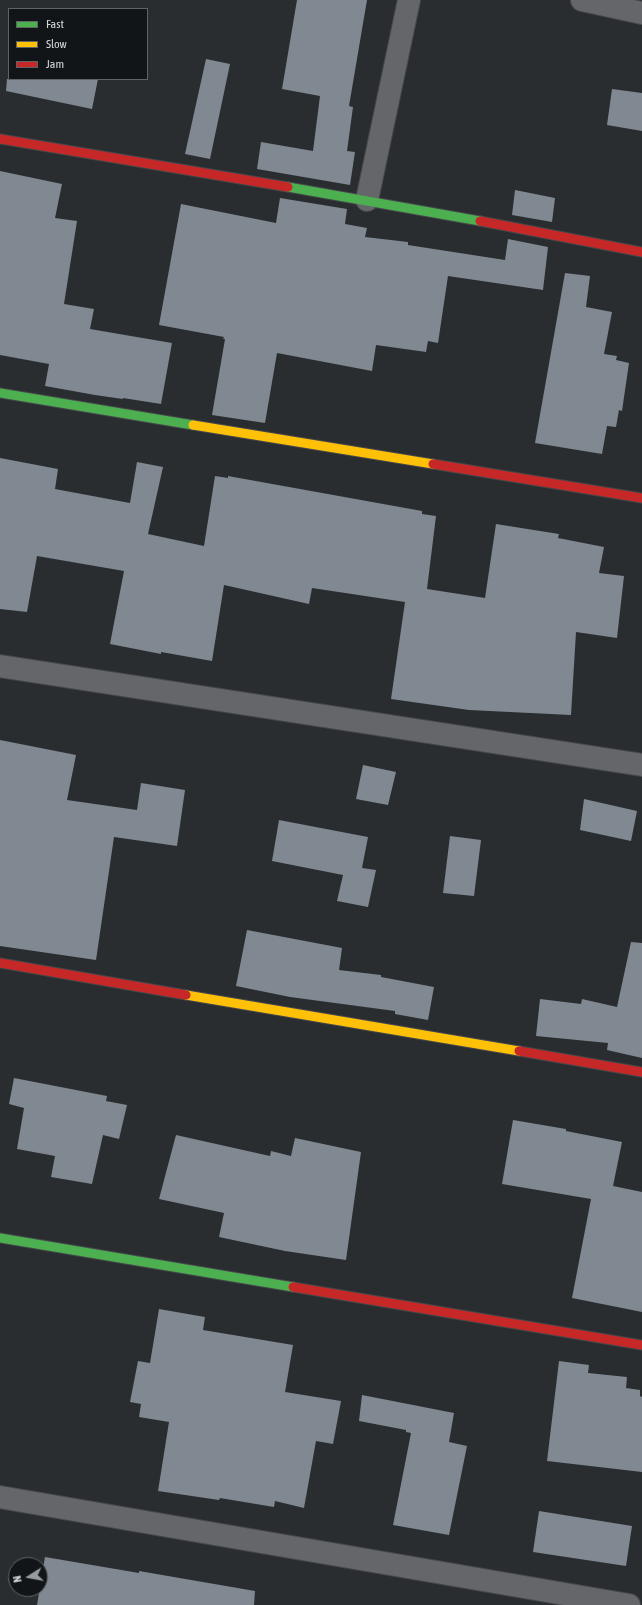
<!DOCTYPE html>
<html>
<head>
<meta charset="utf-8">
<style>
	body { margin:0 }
	#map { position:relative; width:642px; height:1605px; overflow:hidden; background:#2a2d30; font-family:"Asap Condensed",sans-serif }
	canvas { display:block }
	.legend { position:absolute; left:8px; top:8px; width:140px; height:72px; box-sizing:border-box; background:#121518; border:1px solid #606366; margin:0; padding:5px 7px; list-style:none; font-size:12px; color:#d4d8dc }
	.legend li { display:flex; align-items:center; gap:8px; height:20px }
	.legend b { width:20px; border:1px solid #606366 }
	.north { position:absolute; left:8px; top:1557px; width:40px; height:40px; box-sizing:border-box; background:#121518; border:1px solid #606366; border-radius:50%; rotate:259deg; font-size:11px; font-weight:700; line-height:16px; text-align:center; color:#d4d8dc }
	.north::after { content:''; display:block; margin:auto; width:14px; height:18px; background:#989ca0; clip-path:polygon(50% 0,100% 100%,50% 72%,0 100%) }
</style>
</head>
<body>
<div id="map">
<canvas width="642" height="1605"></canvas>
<ul class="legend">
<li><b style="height:5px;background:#4caf50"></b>Fast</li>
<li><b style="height:5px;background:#ffc107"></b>Slow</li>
<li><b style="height:5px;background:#c62828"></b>Jam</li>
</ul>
<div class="north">N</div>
</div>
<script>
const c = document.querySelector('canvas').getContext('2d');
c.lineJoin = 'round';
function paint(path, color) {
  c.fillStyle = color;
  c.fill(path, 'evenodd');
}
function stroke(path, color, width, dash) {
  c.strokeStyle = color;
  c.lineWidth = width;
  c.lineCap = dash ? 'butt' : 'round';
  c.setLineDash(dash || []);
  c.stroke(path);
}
paint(new Path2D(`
	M297 0H367L349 106 353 107 347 151 355 152 350 185 257 169 261 142 313 151 320 96 282 89Z
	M206 59 230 64 210 159 185 154Z
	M7 79H98L92 109 6 91Z
	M612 89 642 93V131L607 125Z
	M0 171 62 184 55 218 77 221 64 304 94 309 90 329 172 343 161 404 123 398V399L95 395 45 386 49 364 0 355Z
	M515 190 555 198 552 222 512 215Z
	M280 198 347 209 345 224 367 228 365 237 408 242V245L505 260 508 239 548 247 543 290 448 276 438 343 428 341 426 352 376 345 372 371 277 353 265 423 212 415 225 339H223L224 337 159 325 181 204 276 223Z
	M565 273 590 276 586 307 612 312 604 354 617 356 616 360 629 363 622 411 619 410 616 427 607 426 602 454 535 443Z
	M0 458 58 469 55 489 130 503 137 462 163 467 148 534 204 546 215 476 228 478V476L422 511V514L436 516 427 589 485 598 496 524 559 534 558 538 604 547 599 573 624 576 617 638 576 632 571 715 469 710 391 699 405 602 312 588 309 604 224 585 212 661 161 652V654L110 644 124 571 37 556 27 612 0 609Z
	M0 740 76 755 67 800 137 810 141 783 185 790 177 846 114 837 96 960 0 946Z
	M363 765 396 772 388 805 356 799Z
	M584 799 637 811 631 841 580 830Z
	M279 820 368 837 362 868 376 870 368 907 337 901 343 875 272 861Z
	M450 836 481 840 474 896 443 893Z
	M247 930 342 948 339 970 381 975V977L434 987 428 1020 395 1014V1011L290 997 236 986Z
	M631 942 642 943V1058L607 1050 608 1043 536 1036 540 999 581 1004 582 999 617 1007Z
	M14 1078 107 1096 106 1101 127 1105 119 1139 103 1135 92 1184 51 1177 55 1156 17 1149 24 1108 9 1104Z
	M513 1120 566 1129V1131L622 1142 613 1186 642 1192V1312L572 1298 591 1199 502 1184Z
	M176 1135 270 1156 271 1151 291 1156 295 1138 361 1152 346 1260 285 1251 219 1237 224 1213 159 1199Z
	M159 1309 205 1317 203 1330 293 1345 285 1392 341 1401 333 1444 316 1441 304 1508 275 1501 274 1507 220 1498 219 1500 158 1491 169 1422 139 1417 141 1404 130 1402 138 1361 150 1363Z
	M559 1361 589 1365 588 1373 627 1377 626 1388 640 1390V1396L642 1397V1472L547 1461Z
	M362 1395 454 1413 449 1442 467 1446 449 1535 393 1525 411 1433 406 1432V1430L359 1421Z
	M539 1511 632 1526 626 1566 533 1552Z
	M45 1557 139 1573V1571L255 1591 254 1605H37Z`), '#808891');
const street = new Path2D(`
	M582 0 642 13
	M367 200 409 0
	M0 666 642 765
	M0 1497 629 1605`);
const fast = new Path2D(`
	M288 187 480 221
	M0 393 193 425
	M0 1238 293 1287`);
const slow = new Path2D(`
	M193 425 433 464
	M186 995 519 1051`);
const jam = new Path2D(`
	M0 139 288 187
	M480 221 642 252
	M433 464 642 498
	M0 963 186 995
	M519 1051 642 1072
	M293 1287 642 1345`);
stroke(street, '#46484b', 24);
stroke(fast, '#46484b', 11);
stroke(slow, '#46484b', 11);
stroke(jam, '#46484b', 11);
stroke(street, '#646669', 22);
stroke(fast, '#4caf50', 9);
stroke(slow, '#ffc107', 9);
stroke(jam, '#c62828', 9);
</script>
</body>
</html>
